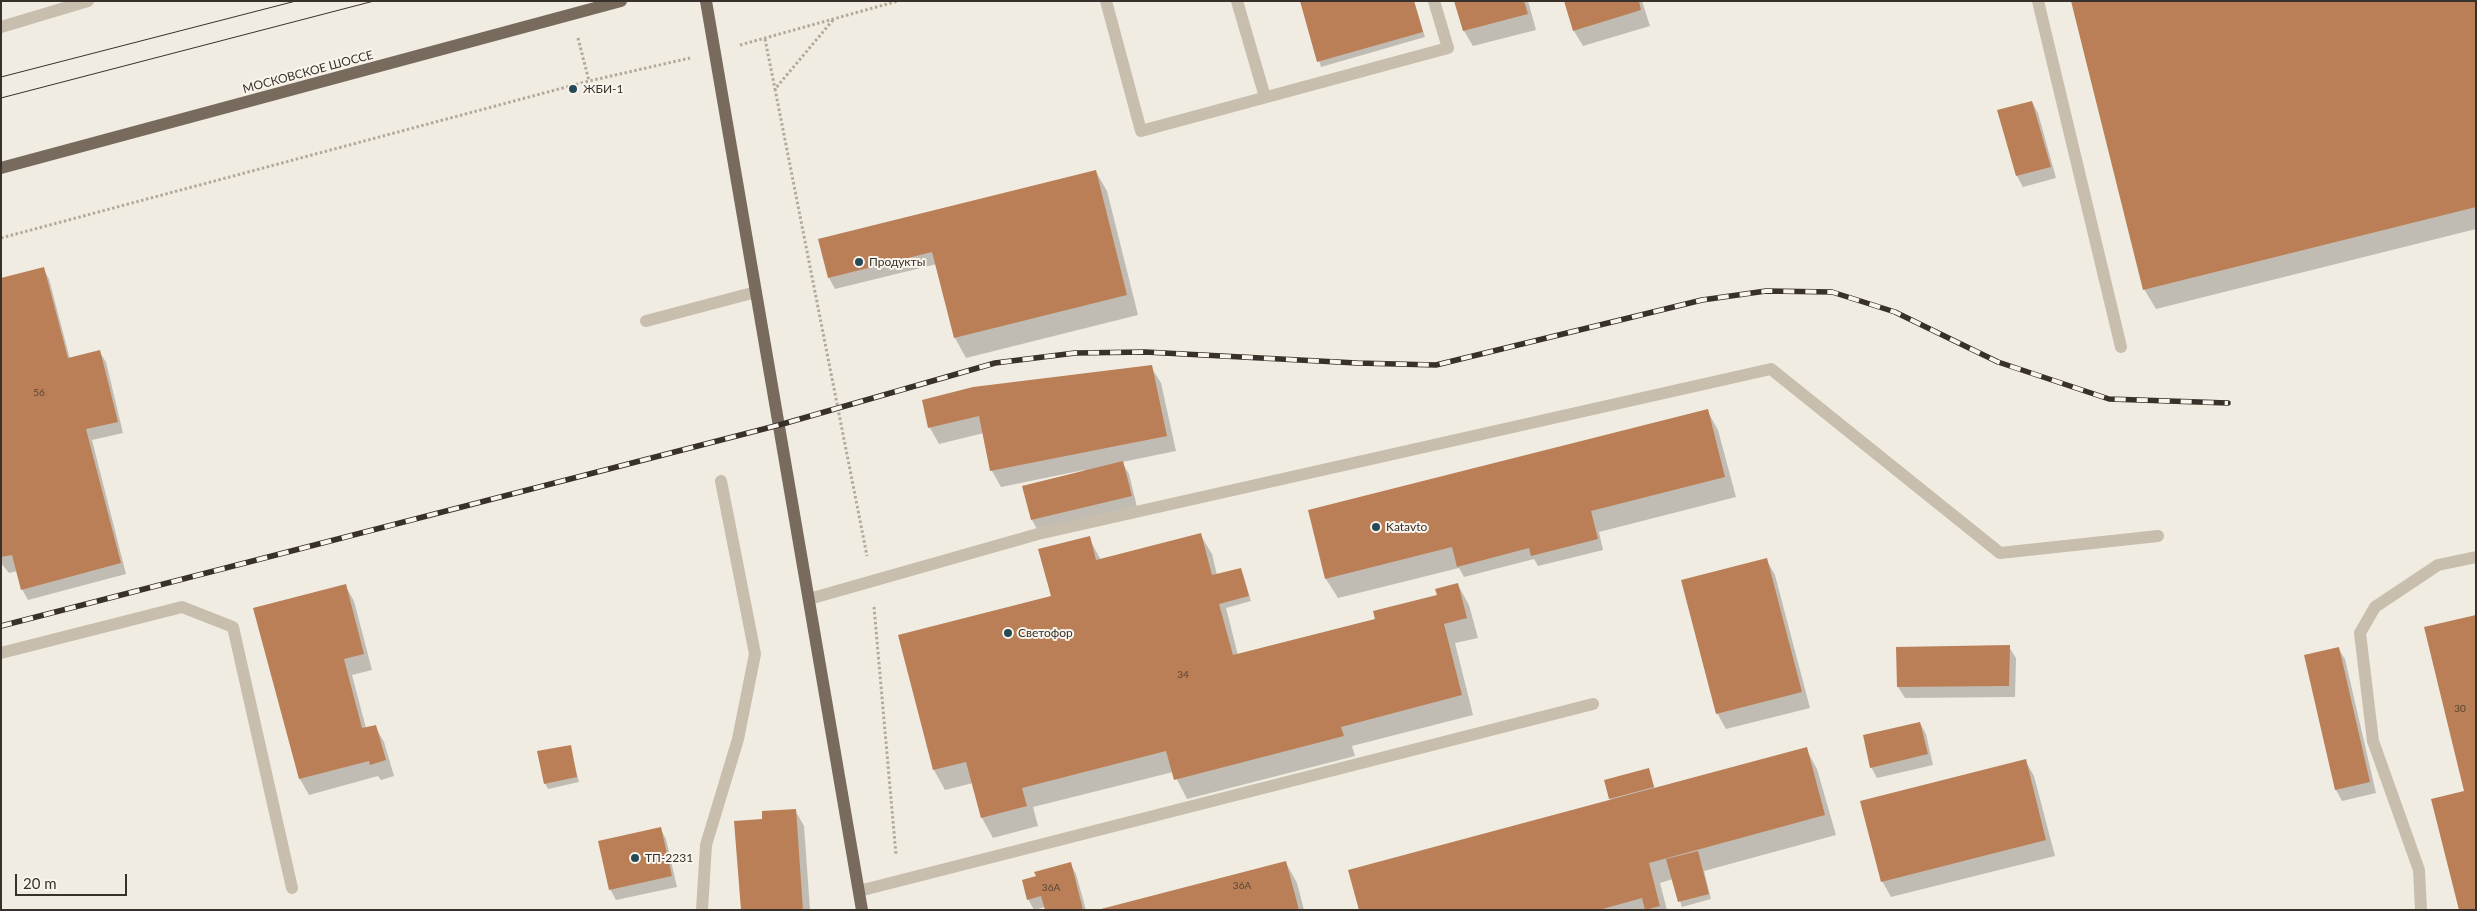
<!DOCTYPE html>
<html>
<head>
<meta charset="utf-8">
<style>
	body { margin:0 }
	#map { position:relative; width:2477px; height:911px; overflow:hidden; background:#f1ece1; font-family:Lato,sans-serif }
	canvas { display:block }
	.frame { position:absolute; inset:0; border:2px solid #38312b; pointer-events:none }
	.scale { position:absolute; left:15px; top:874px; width:112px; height:22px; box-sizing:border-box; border:2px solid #38312b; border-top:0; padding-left:6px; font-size:15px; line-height:18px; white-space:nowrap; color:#38312b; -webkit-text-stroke:4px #f9f5ed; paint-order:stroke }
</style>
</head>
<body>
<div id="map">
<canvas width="2477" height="911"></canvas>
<div class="frame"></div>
<div class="scale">20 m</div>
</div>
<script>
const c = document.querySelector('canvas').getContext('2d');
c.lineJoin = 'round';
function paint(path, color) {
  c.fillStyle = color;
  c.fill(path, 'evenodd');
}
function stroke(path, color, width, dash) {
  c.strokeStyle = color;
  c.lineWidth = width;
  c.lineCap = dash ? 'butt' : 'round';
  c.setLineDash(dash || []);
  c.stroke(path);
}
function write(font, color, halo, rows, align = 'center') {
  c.font = font + ' Lato,sans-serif';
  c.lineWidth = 4;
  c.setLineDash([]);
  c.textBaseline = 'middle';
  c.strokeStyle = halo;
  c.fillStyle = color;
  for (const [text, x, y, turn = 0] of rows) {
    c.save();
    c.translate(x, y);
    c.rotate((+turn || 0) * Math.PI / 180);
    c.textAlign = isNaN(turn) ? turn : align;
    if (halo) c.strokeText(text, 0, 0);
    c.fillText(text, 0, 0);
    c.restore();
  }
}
paint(new Path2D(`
	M1301 1H1414L1425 37 1321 67Z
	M1456 1H1528L1536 30 1473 46 1464 31Z
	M1565 1H1642L1650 26 1583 46 1574 31Z
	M2476 1V229L2156 309 2144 289Z
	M2032 102 2038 113 2056 178 2023 187 2017 176 1999 111Z
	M1096 172 1107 191 1138 315 966 358 955 338 937 264 835 289 829 278 820 240Z
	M43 268 49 279 70 359 99 351 106 362 123 433 92 440 126 574 28 600 22 589 18 571 9 573 1 563V279Z
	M1151 367 1161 383 1176 451 1122 462 1129 474 1137 507 1038 531 1032 520 1023 487 1084 472V470L1001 487 992 471 984 433 939 444 930 428 924 401Z
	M1707 410 1718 430 1736 497 1599 532 1603 550 1538 566 1534 559 1464 577 1459 568 1338 598 1326 579 1309 511Z
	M1200 534 1212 554 1217 575 1240 569 1243 574 1251 601 1226 608 1238 655 1377 619 1439 596 1458 585 1469 605 1478 638 1455 643 1473 715 1352 746 1355 756 1187 799 1173 772 1033 807 1038 826 993 838 982 818 973 783 945 790 934 770 899 636 1052 597 1089 538 1101 560Z
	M1766 559 1775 575 1810 708 1726 729 1717 713Z
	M345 585 354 601 372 670 352 675 366 728 375 726 384 742 394 776 381 780 378 776 309 795 300 779 255 609Z
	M2009 647 2016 658 2015 697 1905 698 1898 687Z
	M2338 648 2345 659 2376 793 2342 801 2336 790Z
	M1920 723 1926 734 1933 765 1877 778 1871 767Z
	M570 746 579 782 548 789 545 783Z
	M1806 749 1817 769 1836 835 1704 871 1711 899 1682 907 1673 879 1660 883 1667 910H1360L1611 801 1610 799 1648 769 1655 789Z
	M2025 760 2034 776 2055 856 1891 897 1882 881Z
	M795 810 804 826 810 910H742L763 821Z
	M660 828 666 839 677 887 616 900 610 889Z
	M1070 863 1076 874 1086 910H1046L1045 907 1034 910 1028 899 1037 876Z
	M1286 863 1297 883 1304 910H1103Z`), '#0003');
paint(new Path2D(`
	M1300 1H1414L1423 32 1317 62Z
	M1454 1H1524L1528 14 1463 31Z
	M1564 1H1639L1641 10 1573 31Z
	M2071 1H2476V207L2143 290Z
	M2032 101 2051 167 2016 176 1997 110Z
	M1096 170 1127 295 954 338 932 252 828 278 818 239Z
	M44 267 68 358 100 350 118 422 86 429 121 563 21 590 12 555 1 557V278Z
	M1152 365 1167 436 990 471 979 416 928 428 922 400 973 387Z
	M1708 409 1725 477 1591 511 1598 539 1531 556 1529 548 1457 567 1452 547 1325 579 1308 510Z
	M1123 461 1132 496 1031 520 1022 486Z
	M1201 533 1212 575 1241 568 1249 596 1219 604 1233 655 1375 619 1373 611 1437 595 1435 589 1458 583 1467 618 1444 624 1462 695 1341 727 1344 736 1174 780 1166 751 1022 788 1027 806 981 818 966 762 933 770 898 635 1051 596 1038 549 1090 536 1096 560Z
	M1767 558 1802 692 1716 714 1681 580Z
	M346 584 364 654 344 659 362 728 376 725 386 760 370 765 369 761 299 779 253 608Z
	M2476 615V910H2459L2431 799 2464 791 2424 627Z
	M2010 645 2009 686 1897 687 1896 647Z
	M2339 647 2370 782 2335 790 2304 655Z
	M1920 722 1928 754 1870 768 1863 735Z
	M571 745 577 777 544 784 537 751Z
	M1807 747 1825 815 1649 863 1660 906 1645 910 1642 898 1599 910H1359L1348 870Z
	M2026 759 2046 840 1881 882 1860 801Z
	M1649 768 1654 787 1609 799 1604 780Z
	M796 809 803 910H741L734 821 762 819V811Z
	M661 827 672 876 609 890 598 841Z
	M1698 851 1709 894 1678 902 1666 859Z
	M1286 861 1299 910H1101V909Z
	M1071 862 1083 910H1045L1041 896 1027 900 1022 880 1036 876 1034 872Z`), '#ba7f56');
stroke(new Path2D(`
	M833 20 775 89 867 556
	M578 38 589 81
	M765 39 775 89
	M740 45 898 1
	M1 238 589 81 690 58
	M874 607 896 855`), '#b4a998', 3, [2.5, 2.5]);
stroke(new Path2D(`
	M1106 1 1141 131 1448 48 1434 1
	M1237 1 1265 97
	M2038 1 2121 347
	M1 27 88 1
	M646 321 756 292
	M809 599 1038 534 1771 369 2000 553 2158 536
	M1 653 182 607 233 627 292 888
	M859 891 1593 704
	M702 910 706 845 738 739 755 654 721 481
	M2421 910 2419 870 2373 741 2360 633 2375 607 2438 565 2476 557`), '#c8beae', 12);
stroke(new Path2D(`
	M706 1 862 910
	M1 168 621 1`), '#786b5e', 12);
stroke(new Path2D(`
	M1 77 296 1
	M1 98 374 1`), '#38312b', 1);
const rail = new Path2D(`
	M1 626 779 425 995 363 1075 353 1145 352 1357 363 1436 365 1702 300 1766 291 1832 292 1895 312 1998 362 2109 399 2228 403`);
stroke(rail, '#38312b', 5.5);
stroke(rail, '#f9f5ed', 4, [11]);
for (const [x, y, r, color] of [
	[573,89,5,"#254a55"],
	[859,262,5,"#254a55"],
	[1376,527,5,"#254a55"],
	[1008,633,5,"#254a55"],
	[635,858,5,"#254a55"]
]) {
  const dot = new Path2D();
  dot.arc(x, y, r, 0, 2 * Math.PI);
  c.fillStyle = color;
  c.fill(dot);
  stroke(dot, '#f9f5ed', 2);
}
write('10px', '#584436', null, [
	["56",39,393],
	["34",1183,675],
	["30",2460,709],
	["36А",1242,886],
	["36А",1051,888]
]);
write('12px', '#38312b', '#f9f5ed', [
	["МОСКОВСКОЕ ШОССЕ",308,72,-15]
]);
write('12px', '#38312b', '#f9f5ed', [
	["ЖБИ-1",583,89],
	["Продукты",869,262],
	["Katavto",1386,527],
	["Светофор",1018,633],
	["ТП-2231",645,858]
], 'left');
</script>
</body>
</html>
